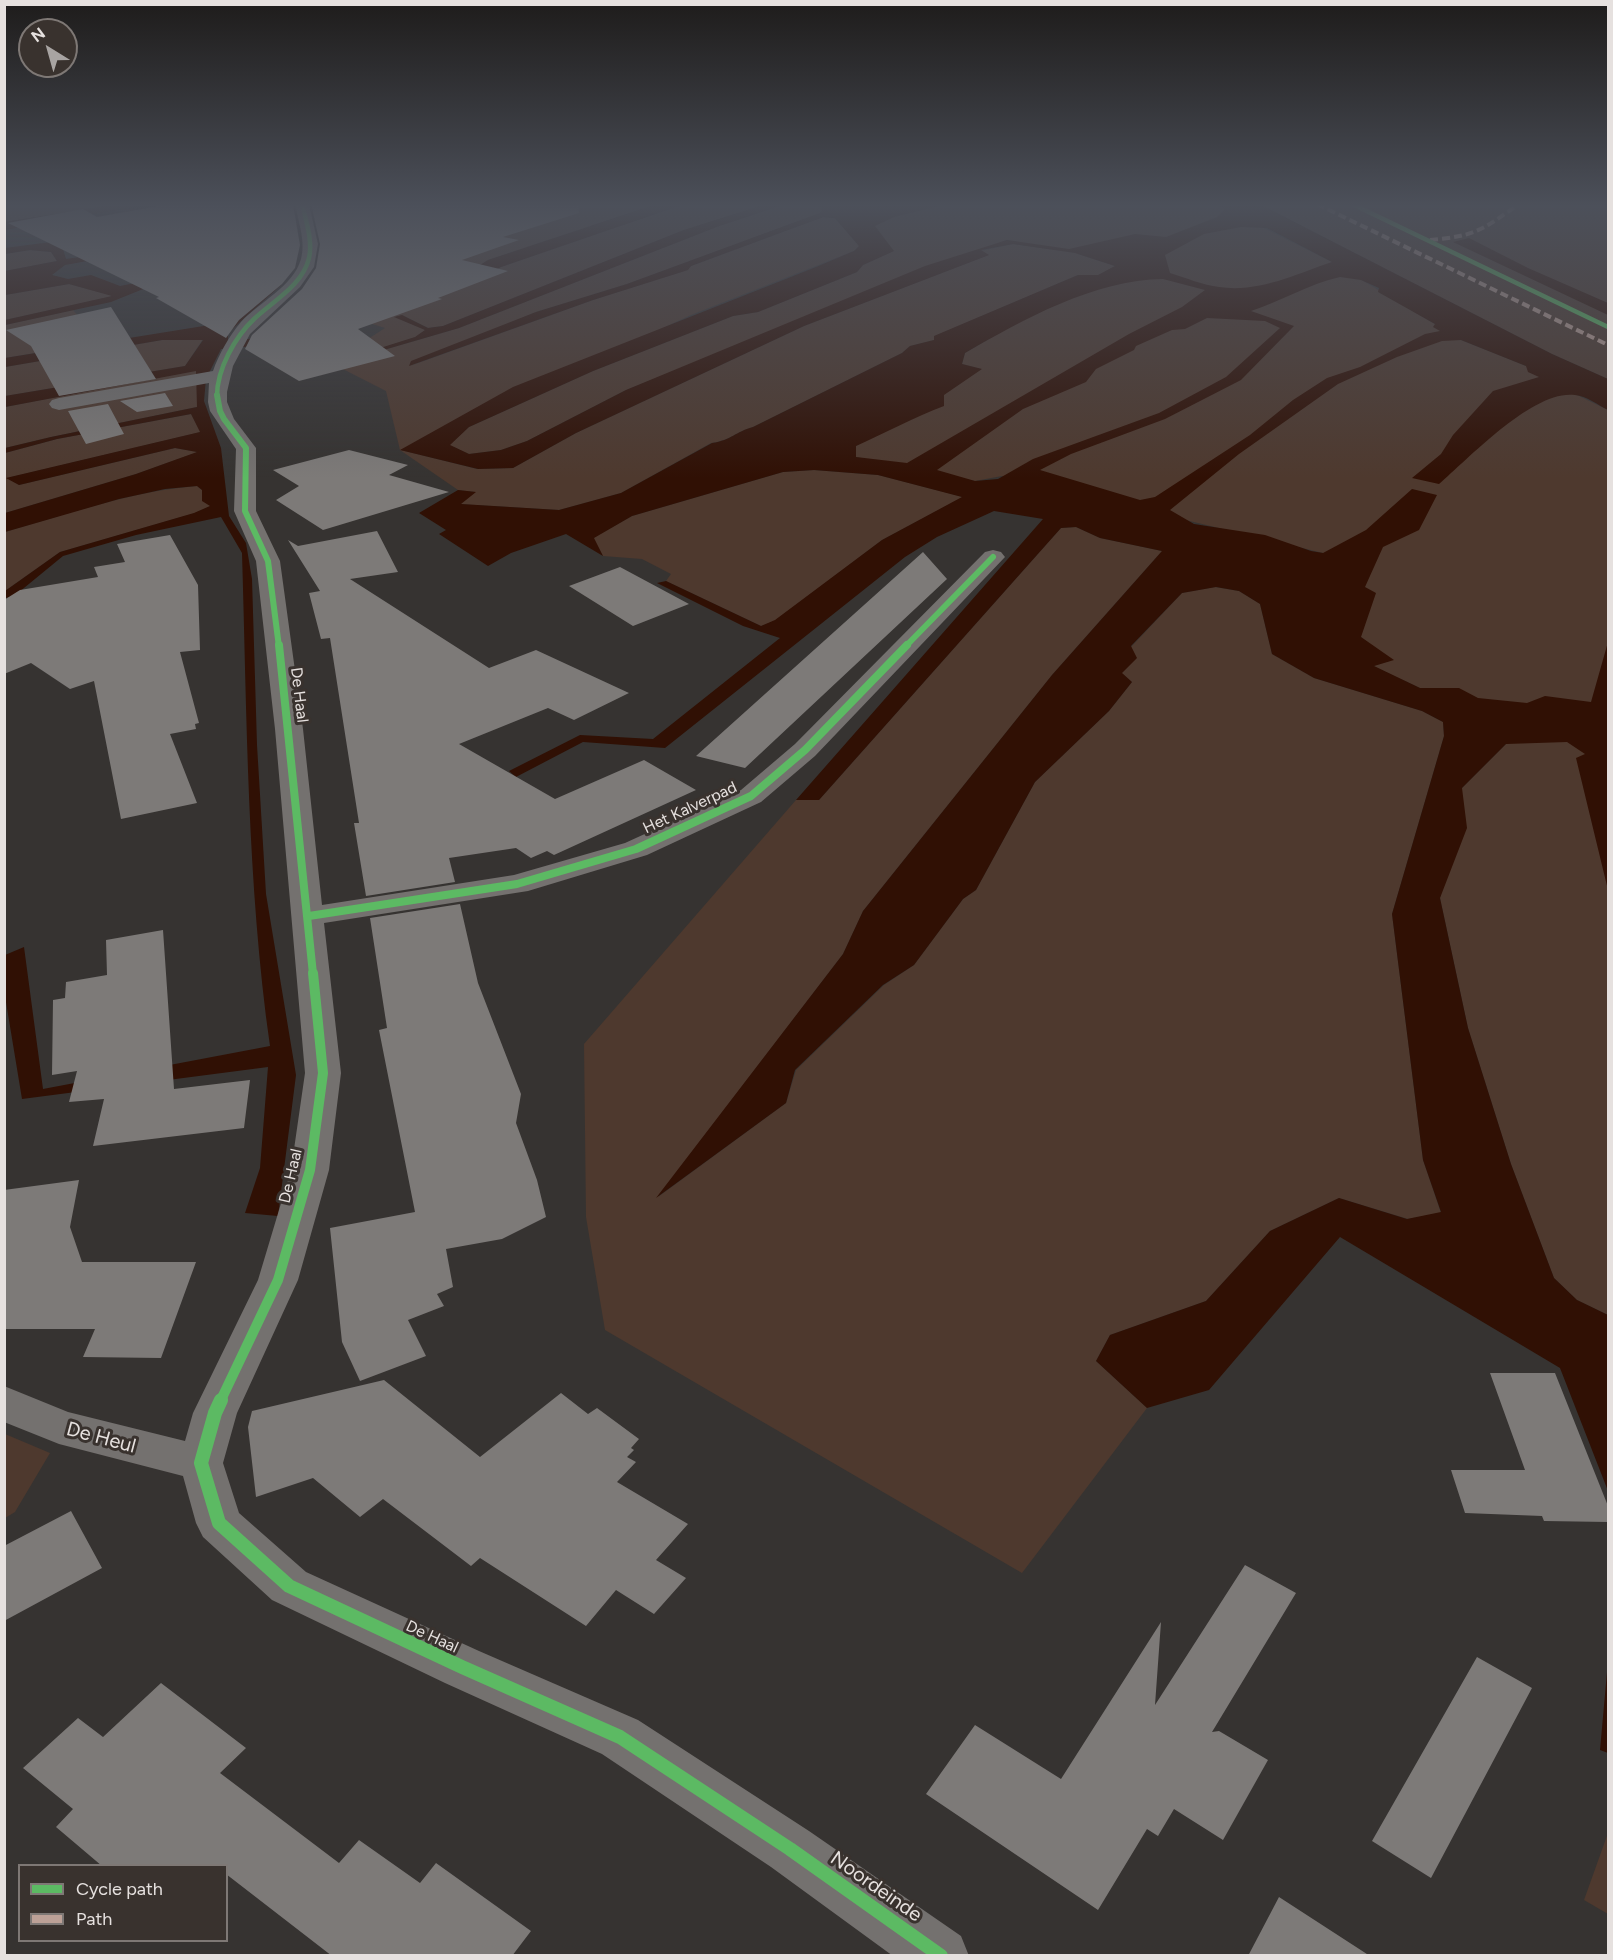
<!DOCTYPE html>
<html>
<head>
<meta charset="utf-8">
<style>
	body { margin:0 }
	#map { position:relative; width:1613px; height:1960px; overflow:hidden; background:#363331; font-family:Figtree,sans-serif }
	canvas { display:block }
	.frame { position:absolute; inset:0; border:6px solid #e6e1df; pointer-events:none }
	.legend { position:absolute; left:18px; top:1864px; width:210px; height:78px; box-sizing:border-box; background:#39322e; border:2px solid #7e7875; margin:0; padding:8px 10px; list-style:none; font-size:18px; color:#e6e1df }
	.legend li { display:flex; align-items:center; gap:12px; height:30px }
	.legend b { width:30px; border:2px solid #7e7875 }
	.north { position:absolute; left:18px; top:18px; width:60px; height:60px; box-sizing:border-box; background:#39322e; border:2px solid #7e7875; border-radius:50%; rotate:323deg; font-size:16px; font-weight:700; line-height:24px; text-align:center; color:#e6e1df }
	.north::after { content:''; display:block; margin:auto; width:21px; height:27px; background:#a8a4a2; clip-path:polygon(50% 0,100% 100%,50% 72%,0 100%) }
</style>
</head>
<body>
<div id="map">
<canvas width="1613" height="1960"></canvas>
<div class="frame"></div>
<ul class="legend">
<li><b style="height:8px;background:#5cba63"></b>Cycle path</li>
<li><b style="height:8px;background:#bda197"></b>Path</li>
</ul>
<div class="north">N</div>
</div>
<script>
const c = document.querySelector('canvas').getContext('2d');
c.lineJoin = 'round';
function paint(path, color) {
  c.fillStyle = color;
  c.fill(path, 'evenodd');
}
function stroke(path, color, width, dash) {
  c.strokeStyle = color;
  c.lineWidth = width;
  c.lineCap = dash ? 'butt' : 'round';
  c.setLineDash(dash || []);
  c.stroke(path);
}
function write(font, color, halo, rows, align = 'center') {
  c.font = font + ' Figtree,sans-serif';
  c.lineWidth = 6;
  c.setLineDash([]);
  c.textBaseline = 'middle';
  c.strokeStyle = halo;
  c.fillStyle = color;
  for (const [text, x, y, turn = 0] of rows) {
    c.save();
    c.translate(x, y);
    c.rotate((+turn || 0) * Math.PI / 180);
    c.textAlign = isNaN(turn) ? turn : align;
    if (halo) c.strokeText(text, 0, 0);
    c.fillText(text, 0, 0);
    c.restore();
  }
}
paint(new Path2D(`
	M18 204H119L5 222 4 206Z
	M449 204H657L488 260 456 281 452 212Z
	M684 204H767L684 230 443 326 428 328 402 315 396 317 426 330 416 337 360 355 363 356 459 328 719 226 785 204H806L823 207 821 213 627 284 536 312 410 366 593 300 687 270 691 266 823 217 835 218 859 246 854 251 691 315 401 450 477 469 513 468 576 433 804 326 988 255 980 251 1013 244 1056 250 1007 240 626 390 527 441 501 450 469 454 449 445 469 427 593 371 733 316 758 312 857 272 863 265 893 251 874 226 875 204H1216L1332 262 1461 340 1526 366 1577 395 1608 410V1315L1577 1300 1554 1278 1511 1164 1468 1028 1440 898 1462 788 1506 744 1420 688 1373 666 1389 661 1361 637 1323 553 1002 476 975 481 856 457V446L981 369 962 364 965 353 1018 322 1163 256 1078 254 1115 266 1098 276 1078 275 935 336 934 340 910 346 902 353 753 427C735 432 732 440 711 443L621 493 559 510 459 504 475 492 458 490 400 450 386 391 331 363 385 328 353 318 426 300 501 267Z
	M1259 204H1608V379L1552 354Z
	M30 250 51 252 57 261 5 271V254Z
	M69 284 114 296 5 320V295Z
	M73 310 101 342 5 358V325Z
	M203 339 185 366 5 396V367L162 340Z
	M197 370V407L51 437 5 448V407Z
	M191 414 201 432 7 478 19 485 175 448 198 452 136 474 5 513V453L57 439Z
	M814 470 878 475 963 497 882 540 775 621 761 626 666 581 671 574 642 559 603 556 593 538 632 516 783 472Z
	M197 486 202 490 211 506 195 513 60 552 5 591V532C68 514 132 491 197 486Z
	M1076 527 1100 538 1162 551 1052 675 863 911 843 954 658 1197 786 1103 796 1070 884 985 914 965 963 899 976 890 1035 782 1109 711 1132 682 1121 673 1131 647 1182 593 1215 587 1239 591 1260 604 1272 654 1314 678 1422 711 1443 722 1444 736 1392 914 1423 1160 1441 1213 1408 1219 1339 1198 1270 1231 1206 1301 1110 1335 1096 1361 1147 1408 1022 1573 605 1330 586 1217 584 1044 796 800H819L1061 528Z
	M5 1434 50 1453 15 1512 5 1518Z
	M1608 1833V1914L1584 1900Z`), '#4e392e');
paint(new Path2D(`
	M119 204H149L5 230V222Z
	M278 204H286L294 266 280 286 228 333V342L268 336 455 281 488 260 657 204H684L501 267 426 300 255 346 221 349 206 379 204 401 221 448 229 516 246 543 252 579 257 745 266 894 296 1075 278 1216 245 1213 260 1168 268 1067 22 1099 5 996V955L24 947 43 1089 270 1046C247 883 247 717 242 553L221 517 136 535 63 556 13 597 5 598V591L60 552 194 513 210 506 202 501V490L197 486 165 489 119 499 5 532V513L136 474 197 452 175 448 19 485 6 478 200 432 191 414 57 439 5 453V448L51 437 197 407 196 371 5 407V396L185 366 203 340H162L5 367V358L216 324 163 281 111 302 5 325V320L112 296 69 284 5 295V271L57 261 51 252 30 250 5 254V248L144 230ZM260 230 197 271 120 286 91 275 68 279 52 275 65 265ZM62 246 123 251 66 259Z
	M767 204H785L719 226 459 328 363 356 358 355 415 337 425 330 394 317 402 315 428 328 443 326 684 230Z
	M806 204H947L894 217 875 226 894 251 863 265 857 272 758 312 733 316 593 371 469 427 450 445 469 454 501 450 527 441 626 390 925 266 1007 240 1069 249 1135 234 1166 237 1217 217 1225 209 1216 204H1259L1552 354 1608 379V410C1598 405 1586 396 1575 395 1534 389 1469 458 1439 484L1412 478 1441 454 1453 435 1493 391 1539 377 1528 372 1526 366 1461 340 1442 341 1397 357 1338 384 1239 454 1170 510 1194 524 1265 535 1311 551 1323 553 1366 530 1412 489 1437 495 1419 530 1383 547 1365 587 1376 593 1361 637 1394 660 1374 666 1420 688H1459L1478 698 1527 703 1545 696 1591 702 1608 642V890L1576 758 1585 754 1567 742 1506 744 1462 788 1467 828 1440 898 1468 1028 1511 1164 1554 1278 1577 1300 1608 1315V1491L1560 1368 1340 1237 1209 1390 1147 1408 1096 1361 1110 1335 1206 1301 1270 1231 1339 1198 1407 1219 1441 1212 1423 1160 1392 914 1444 736 1443 722 1422 711 1314 678 1272 654 1260 604 1239 591 1216 587 1182 593 1131 646 1137 658 1122 673 1132 682 1109 711 1035 782 976 890 963 899 914 965 883 985 795 1070 786 1103 656 1198 843 954 863 911 1052 675 1162 551 1100 538 1076 527 1061 528 819 800H796L1043 519 994 511 937 537 905 557 665 748 583 742 516 777 509 771 580 735 653 739 780 638 743 626 657 583 666 581 761 626 775 620 882 540 962 497 878 475 814 470 783 472 632 516 594 538 603 556 566 534 511 553 488 566 439 534 446 530 419 513 458 490 476 492 461 504 559 510 621 493 712 443C732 440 735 432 753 427L902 353 910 346 934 340V336L1078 275H1098L1115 266 1075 253 1013 244 981 250 989 255 804 326 576 433 513 468 478 469 400 450 513 387 816 267 854 251 859 246 835 218 823 217 691 266 688 270 593 300 409 366 411 361 536 312 627 284 820 213 823 208ZM1241 227 1267 228 1332 262C1296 274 1259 293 1219 287 1203 285 1186 278 1170 273L1165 255 1204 234ZM1340 277 1361 280 1379 288 1378 292 1435 324 1433 327 1440 331 1425 334 1360 367 1327 378 1293 400 1250 435 1155 497 1140 500 1040 470 1071 454 1165 419 1241 380 1294 326 1251 311C1281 301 1309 284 1340 277ZM1163 279 1205 290 1182 307 1129 334 907 463 856 457V446C885 433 915 417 944 406V395L982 369 962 364 965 353C1024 319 1094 280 1163 279ZM1207 318 1265 321 1280 328 1226 377 1159 413 1033 459 998 479 975 481 937 470 1023 409 1086 382 1096 369 1134 350 1136 346 1172 330 1185 329Z
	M1469 238 1528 268 1608 303V315L1453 242Z
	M1608 1661V1753L1600 1750Z`), '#301004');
paint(new Path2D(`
	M169 204H293L300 245 295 268 282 284 239 320 226 338 156 298 159 297 8 223 83 209 97 217Z
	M311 204H578L579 213 503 237 519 240 462 260 508 271 438 298 442 299 358 329 395 356 299 381 245 349 252 335 302 289 316 268 320 244Z
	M111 307 156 379 59 396 31 346 6 330Z
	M165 393 173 406 137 412 120 401Z
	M108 404 124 434 86 444 68 411Z
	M349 450 408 465 389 475 449 492 323 530 276 500 299 486 273 470Z
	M377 531 398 572 350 579 489 668 536 650 629 693 574 720 548 708 459 744 555 799 644 760 696 790 554 855 547 851 531 858 516 848 449 858 455 882 366 896 354 823H359L330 638 321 639 309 593 320 591 288 540 298 546Z
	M170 535 198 585 200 650 180 652 199 723 195 724 196 729 170 734 197 803 121 819 94 681 70 689 31 663 4 674V600L20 590 98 577 94 567 125 562 117 544Z
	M923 552 947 579 745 768 696 756Z
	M620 567 689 604 633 626 569 586Z
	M460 904 478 983 521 1094 516 1123 537 1180 546 1217 502 1239 446 1249 453 1287 437 1294 444 1306 408 1320 426 1356 360 1381 342 1342 330 1228 415 1212 379 1030 387 1028 370 918Z
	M163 930 174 1089 250 1080 244 1128 93 1146 104 1099 69 1102 77 1071 52 1075 53 1000 65 998 66 982 107 975 106 940Z
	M79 1180 70 1227 82 1262H196L161 1358 83 1357 95 1329H4V1190Z
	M1490 1373H1555L1608 1506V1522L1544 1521 1542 1516 1465 1513 1451 1470H1525Z
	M384 1380 480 1457 561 1393 588 1414 597 1408 639 1439 631 1448 634 1450 627 1457 636 1462 617 1482 688 1524 656 1560 686 1578 654 1614 616 1590 586 1626 480 1558 471 1566 383 1499 360 1517 313 1478 256 1497 248 1427 252 1411Z
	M71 1511 102 1568 4 1621V1546Z
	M1245 1565 1296 1593 1212 1732 1219 1731 1268 1760 1223 1840 1174 1809 1158 1836 1147 1829 1098 1910 926 1794 975 1725 1061 1779 1161 1622 1155 1705Z
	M1477 1657 1532 1688 1431 1878 1372 1841Z
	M161 1683 246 1748 220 1773 339 1863 359 1840 420 1883 436 1863 531 1931 512 1956H332L226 1874V1866H102L56 1827 73 1809 23 1768 78 1718 103 1737Z
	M1279 1897 1370 1956H1248Z`), '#7d7a78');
paint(new Path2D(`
	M295 204H309L318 244 314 267 300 287 250 334 233 366 227 392V402L234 419 256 448V511L280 561 303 729 322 905 514 875 625 843 741 790 795 744 985 552 993 550 1001 552 1005 557 815 756 761 802 647 855 528 891 324 923 341 1073 329 1170 298 1280 237 1413 223 1463 239 1513 306 1572 479 1651 638 1720 809 1831 961 1936 969 1956H893L771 1867 602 1754 445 1683 272 1600 203 1537 196 1523 183 1476 59 1444 4 1422V1386L68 1412 185 1441 193 1413 258 1280 291 1170 305 1073 275 729 256 561 234 511 236 449 210 411 208 402 209 383 59 410 52 408 49 404 52 400 59 398 213 371C219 354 229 336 241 322 259 302 293 287 301 259 306 241 298 221 295 204Z`), '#74716f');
stroke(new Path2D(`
	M1317 204 1608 345
	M1430 240C1476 236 1482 230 1519 204`), '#bda197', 4, [8, 4]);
stroke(new Path2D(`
	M1352 204 1608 327
	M217 396C217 369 235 337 254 319 273 301 303 285 309 258 313 241 306 221 302 204`), '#5cba63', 4.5);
stroke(new Path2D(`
	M217 395 220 411 224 419 246 448 245 511 268 561 279 647
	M905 647 993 557`), '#5cba63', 6);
stroke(new Path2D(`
	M279 645 313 974
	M309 916 517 884 636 849 751 796 805 750 907 645`), '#5cba63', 8);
stroke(new Path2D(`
	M220 1402 278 1280 310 1170 323 1073 313 973`), '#5cba63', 10);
stroke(new Path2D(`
	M221 1400 215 1413 201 1463 219 1523 289 1586 462 1667 620 1737 790 1849 941 1956`), '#5cba63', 14);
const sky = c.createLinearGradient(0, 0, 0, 478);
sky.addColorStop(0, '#1e1c1b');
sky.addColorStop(0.43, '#4c505a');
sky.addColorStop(1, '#4c505a00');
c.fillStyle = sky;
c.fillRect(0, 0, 1613, 478);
write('16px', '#e6e1df', '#39322e', [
	["De Haal",299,695,83],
	["Het Kalverpad",690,808,-25],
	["De Haal",291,1176,-77],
	["De Haal",432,1637,25]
]);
write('20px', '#e6e1df', '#39322e', [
	["De Heul",101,1438,15],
	["Noordeinde",876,1887,35]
]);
</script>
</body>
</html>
